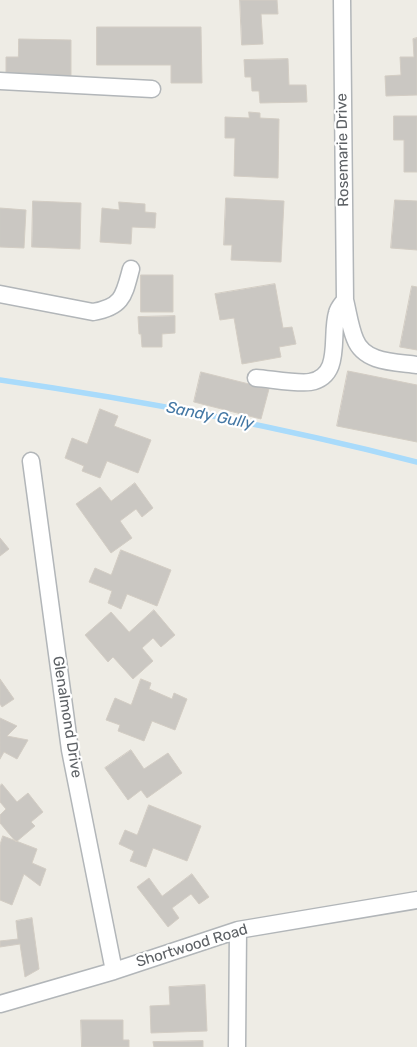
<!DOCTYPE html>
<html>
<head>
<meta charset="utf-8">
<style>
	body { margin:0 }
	canvas { display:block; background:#eeece5 }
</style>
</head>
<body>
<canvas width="417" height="1047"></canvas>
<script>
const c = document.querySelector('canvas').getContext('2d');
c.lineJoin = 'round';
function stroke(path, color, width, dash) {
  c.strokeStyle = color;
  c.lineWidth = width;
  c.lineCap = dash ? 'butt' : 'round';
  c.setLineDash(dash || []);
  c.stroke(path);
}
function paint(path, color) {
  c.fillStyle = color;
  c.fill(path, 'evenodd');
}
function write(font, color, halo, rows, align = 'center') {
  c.font = font + ' Rubik,sans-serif';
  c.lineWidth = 4.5;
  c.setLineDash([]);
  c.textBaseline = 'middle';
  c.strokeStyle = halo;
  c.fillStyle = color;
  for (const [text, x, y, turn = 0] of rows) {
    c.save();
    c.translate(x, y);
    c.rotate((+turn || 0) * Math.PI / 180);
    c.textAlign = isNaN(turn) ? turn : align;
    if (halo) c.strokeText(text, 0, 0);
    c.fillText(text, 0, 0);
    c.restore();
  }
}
stroke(new Path2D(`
	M0 380C140 400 280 427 417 462`), '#a9dbfb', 5.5);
const building = new Path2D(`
	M240 0H277L278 14H261L263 44 242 45Z
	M97 27H201L202 83H171V65H97Z
	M417 38V95L386 96 385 76 401 75 400 57H414L413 39Z
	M19 39 71 40V82L6 80V57H18Z
	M288 59 289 85H306L307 102 260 103 259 91H252L251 77H245L244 60Z
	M249 112 260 113V118L279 119 278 178 234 176 235 138H225V117L249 118Z
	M394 116H417V172H404V140H394Z
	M226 198 284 201 281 262 231 260 232 245H224Z
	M395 200 417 201V250L391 248Z
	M33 201 81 203 80 249 32 247Z
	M119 202 145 204V212L156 213 155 228 132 227 131 244 100 242 102 208 119 210Z
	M0 208 26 210 24 248 0 247Z
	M141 275H173V312H141Z
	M275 284 283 328 292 327 296 344 279 347 281 357 242 364 234 318 220 320 215 294Z
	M412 286 417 287V350L400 347Z
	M175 316V333L162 334V347H142L141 334H139L138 317Z
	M348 371 417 385V442L337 426Z
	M201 372 269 389 261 419 194 402Z
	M100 409 118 416 114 426 151 440 138 473 107 461 100 478 82 471 84 466 65 458 72 438 87 444Z
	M135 483 153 508 142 517 136 509 120 521 132 538 111 553 76 504 100 487 111 501Z
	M0 538 9 549 0 556Z
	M121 550 171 570 157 606 127 594 121 609 108 603 112 591 89 582 95 568 111 575Z
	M154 610 175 635 161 647 153 638 142 648 153 661 133 679 113 657 108 662 85 635 111 612 129 632Z
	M0 679 14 699 2 707 0 704Z
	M141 679 151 683 149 689 172 699 174 693 187 699 175 730 152 721 144 741 118 731 120 725 106 720 115 698 131 705Z
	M0 718 17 726 7 736 28 740 17 759 4 752 0 759Z
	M131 750 144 769 168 753 182 773 147 798 141 790 128 800 105 768Z
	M2 784 17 802 28 793 43 812 31 822 35 826 16 842 0 823V815L6 809 0 802V786Z
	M149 805 201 826 187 861 153 848 146 867 130 861 134 851 119 844 125 830 137 835Z
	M3 836 37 849 32 863 46 869 40 886 24 874 12 905 0 900V845Z
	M192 874 209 897 199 904 191 894 172 908 179 918 168 927 137 887 149 878 162 896Z
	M32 918 39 969 25 977 20 944 0 947V941L18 939 16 921Z
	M205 985 207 1031 151 1033 150 1006 170 1005 169 987Z
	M81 1020H123V1040H129V1047H82Z
	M203 1041V1047H154L153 1042Z`);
paint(building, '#cac7c2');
stroke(building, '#d3cdc4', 1);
const street = new Path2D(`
	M342 0 345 300C348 312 350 327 355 339 364 363 395 362 417 365
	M0 81 152 89
	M0 294 93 312C123 307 124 295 131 269
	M256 378C270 379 298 384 310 382 343 376 330 336 337 313 338 308 342 304 345 300
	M31 461 70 750 114 971
	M0 1004 114 971 238 930 417 900
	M237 1047 238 930`);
stroke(street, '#b2b6b9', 19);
stroke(street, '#fff', 16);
write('15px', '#5d6165', '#fff', [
	["Rosemarie Drive",343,150,-91],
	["Glenalmond Drive",67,717,81],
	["Shortwood Road",192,946,-17]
]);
write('italic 16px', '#4377a4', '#fff', [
	["Sandy Gully",210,416,11]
]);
</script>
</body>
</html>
